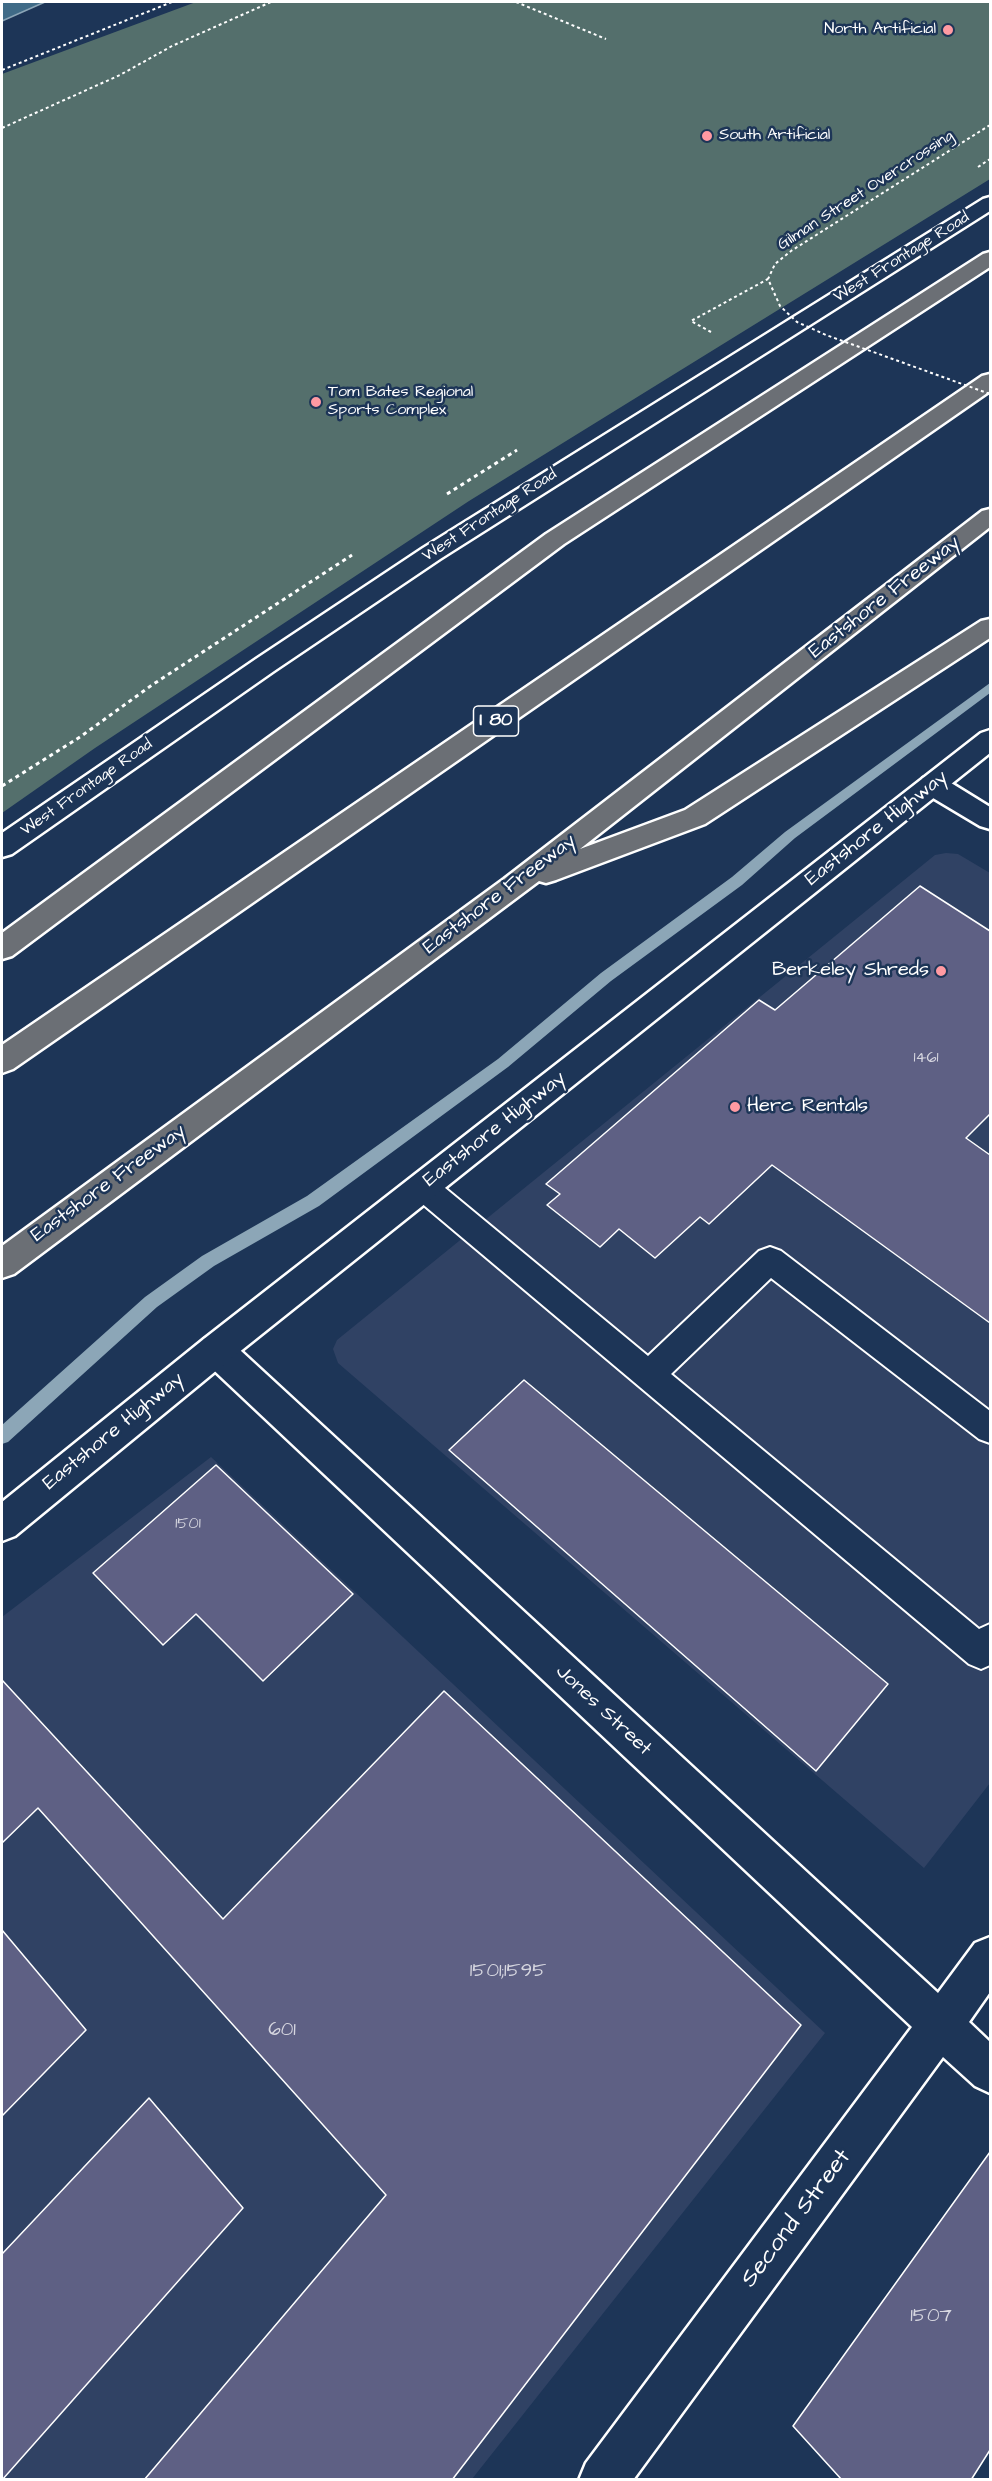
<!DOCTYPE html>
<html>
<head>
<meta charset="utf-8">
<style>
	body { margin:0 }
	#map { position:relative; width:992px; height:2481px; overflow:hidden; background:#1d3557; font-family:"Architects Daughter",sans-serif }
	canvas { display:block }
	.frame { position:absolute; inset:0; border:3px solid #fff; pointer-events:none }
</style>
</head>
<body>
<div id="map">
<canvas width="992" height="2481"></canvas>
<div class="frame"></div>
</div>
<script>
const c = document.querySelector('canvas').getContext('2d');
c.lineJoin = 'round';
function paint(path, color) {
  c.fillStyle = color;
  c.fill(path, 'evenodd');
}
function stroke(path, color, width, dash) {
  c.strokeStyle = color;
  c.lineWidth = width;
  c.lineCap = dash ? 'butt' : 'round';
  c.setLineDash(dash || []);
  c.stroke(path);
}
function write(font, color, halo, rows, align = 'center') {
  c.font = font + ' "Architects Daughter",sans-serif';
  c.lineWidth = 5;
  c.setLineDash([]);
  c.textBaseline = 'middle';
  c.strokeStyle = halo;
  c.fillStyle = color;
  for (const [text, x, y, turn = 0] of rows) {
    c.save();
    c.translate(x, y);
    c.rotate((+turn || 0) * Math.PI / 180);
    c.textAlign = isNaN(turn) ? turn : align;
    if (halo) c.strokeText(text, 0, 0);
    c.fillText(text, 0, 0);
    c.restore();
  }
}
paint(new Path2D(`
	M946 853 958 854 990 873V1783L924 1868 338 1363 333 1349 337 1340 935 855Z
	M211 1457 825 2033 472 2479 2 2480V1617Z`), '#304264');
paint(new Path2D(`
	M196 2H990V179L469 501 95 748 2 813V74Z`), '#546f6c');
const water = new Path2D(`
	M2 2H45L2 21Z`);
paint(water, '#406b87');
stroke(water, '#8ca6b7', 1.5);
paint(new Path2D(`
	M990 683V693L795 838 742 885 611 981 508 1067 319 1206 214 1266 157 1307 8 1442 2 1444V1425L145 1297 202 1256 307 1196 498 1059 601 973 732 877 785 832Z`), '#8ca6b7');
const building = new Path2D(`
	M920 886 990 931V1114L966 1138 990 1155V1323L772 1165 709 1224 700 1217 655 1258 619 1229 600 1247 547 1205 560 1194 546 1184 759 1000 775 1010Z
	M524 1380 888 1684 816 1771 449 1450Z
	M216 1465 353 1594 263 1681 196 1614 163 1645 93 1573Z
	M2 1680 223 1919 444 1691 801 2025 452 2480H144L386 2195 38 1808 2 1843Z
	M2 1930 86 2030 2 2116Z
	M149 2098 243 2208 2 2480V2254Z
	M990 2152V2450L971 2480H842L793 2426Z`);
paint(building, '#5e6084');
stroke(building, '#fff', 1.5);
const service = new Path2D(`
	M423 1175 433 1178 648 1356 759 1251 770 1247 781 1251 990 1411V1443L979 1439 771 1278 671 1374 979 1629 990 1624V1665L981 1669 969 1664 413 1196 408 1187 413 1178Z`);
const minor = new Path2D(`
	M933 776 943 778 990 807V829L980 826 923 792 919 785 923 778Z
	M216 1335 228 1339 938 1993 975 1943 990 1937V1992L969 2022 990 2042V2093L975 2086 943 2057 633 2480H579L586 2463 912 2027 204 1361 199 1350 204 1339Z`);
const tertiary = new Path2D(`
	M990 197V211L440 559 274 671 12 854 2 857V833L256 659 423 548 983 199Z
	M990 730V753L228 1361 15 1536 2 1541V1502L204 1339 981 733Z`);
const motorway = new Path2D(`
	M990 252V267L564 544 12 956 2 959V933L546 534 983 254Z
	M990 374V391L13 1069 2 1073V1045L982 376Z
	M990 509V527L580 849 685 810 981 621 990 619V638L705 824 556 880 546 883 539 881 14 1274 2 1278V1246L504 879 982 511Z`);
stroke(service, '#fff', 4);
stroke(minor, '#fff', 5);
stroke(tertiary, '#fff', 5);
stroke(motorway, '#fff', 5);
stroke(new Path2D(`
	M516 2 606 39
	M2 70 172 2
	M2 128 120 75 172 46 271 2
	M978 167 990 159
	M711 332 691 321 768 279`), '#fff', 2, [3, 3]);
stroke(new Path2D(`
	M447 494 517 450
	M2 786 80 737 152 685 352 555`), '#fff', 3, [4, 4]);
paint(service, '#1d3557');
paint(minor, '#1d3557');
paint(tertiary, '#1d3557');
paint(motorway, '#6b6f75');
stroke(new Path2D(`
	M990 125 791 251 775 264 768 279 780 306 797 322 826 335 990 394`), '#fff', 2, [3, 3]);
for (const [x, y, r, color] of [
	[948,30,6,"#ff9aa2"],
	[707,136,6,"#ff9aa2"],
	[316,402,6,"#ff9aa2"],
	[941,971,6,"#ff9aa2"],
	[735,1107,6,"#ff9aa2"]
]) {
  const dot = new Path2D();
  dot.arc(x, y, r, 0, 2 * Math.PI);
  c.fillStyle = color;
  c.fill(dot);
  stroke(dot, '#1d3557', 2);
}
write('16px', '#fff', '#1d3557', [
	["North Artificial",936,30,"right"],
	["South Artificial",719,136],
	["Tom Bates Regional",328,393],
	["Sports Complex",328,411]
], 'left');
write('16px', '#fff', '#1d3557', [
	["Gilman Street Overcrossing",866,191,-33],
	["West Frontage Road",902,258,-32],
	["West Frontage Road",490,516,-33],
	["West Frontage Road",87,788,-35]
]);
write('16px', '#d7d7e0', null, [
	["1461",926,1059],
	["1501",188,1525]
]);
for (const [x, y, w] of [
	[496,721,45]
]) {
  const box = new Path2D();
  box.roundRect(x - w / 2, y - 15, w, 30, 4.5);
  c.fillStyle = '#1d3557';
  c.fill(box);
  stroke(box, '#fff', 1.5);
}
write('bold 18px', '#fff', null, [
	["I 80",496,721]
]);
write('20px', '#fff', '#1d3557', [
	["Eastshore Freeway",885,598,-38],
	["Eastshore Highway",877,829,-38],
	["Eastshore Freeway",500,895,-37],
	["Eastshore Highway",495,1130,-38],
	["Eastshore Freeway",109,1184,-36],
	["Eastshore Highway",114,1432,-39],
	["Jones Street",603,1711,43]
]);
write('20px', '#fff', '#1d3557', [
	["Berkeley Shreds",929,971],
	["Herc Rentals",747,1107,"left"]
], 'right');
write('20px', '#d7d7e0', null, [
	["1501;1595",508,1972],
	["601",282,2031],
	["1507",931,2317]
]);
write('24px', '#fff', '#1d3557', [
	["Second Street",797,2219,-53]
]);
</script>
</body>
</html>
